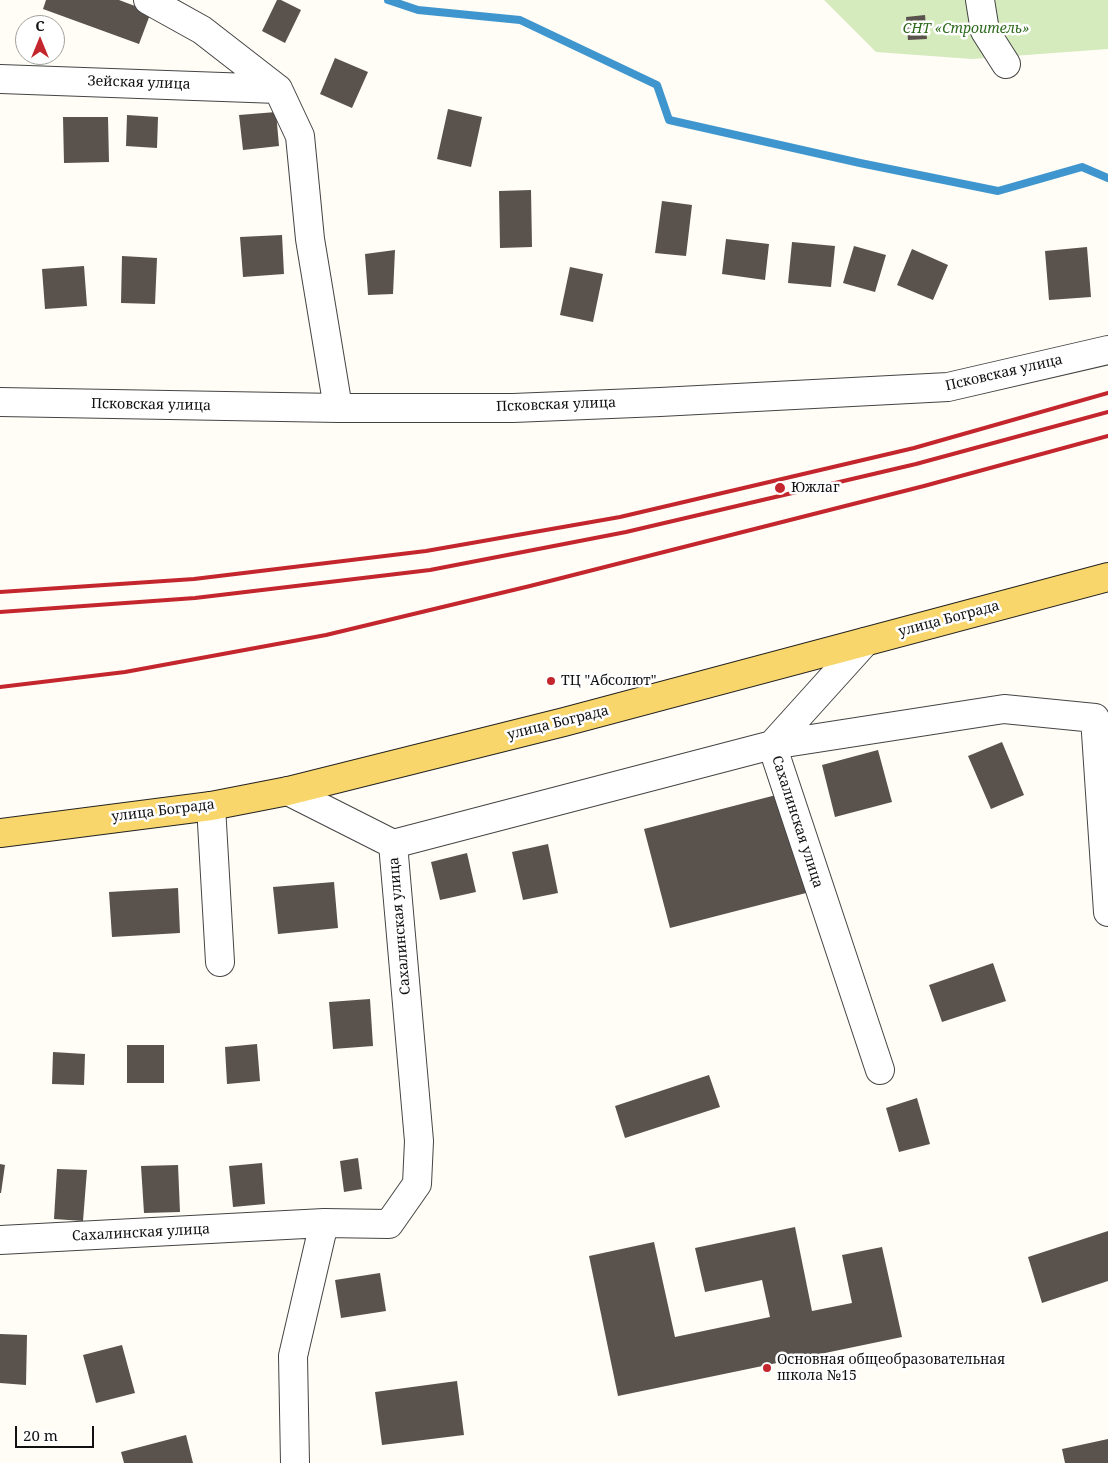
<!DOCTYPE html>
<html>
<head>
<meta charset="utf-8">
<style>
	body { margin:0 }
	#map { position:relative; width:1108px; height:1463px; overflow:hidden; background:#fffdf5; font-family:"Noto Serif",serif }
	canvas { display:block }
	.north { position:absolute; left:15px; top:15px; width:50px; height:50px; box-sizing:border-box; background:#fff; border:1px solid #a0a0a0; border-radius:50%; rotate:0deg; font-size:14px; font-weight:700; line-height:20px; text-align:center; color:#111 }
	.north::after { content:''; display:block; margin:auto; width:18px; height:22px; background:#c4262e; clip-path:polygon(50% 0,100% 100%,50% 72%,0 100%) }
	.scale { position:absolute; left:15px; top:1426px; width:79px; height:22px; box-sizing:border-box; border:2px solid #111; border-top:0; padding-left:6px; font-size:15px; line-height:18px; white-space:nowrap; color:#111; -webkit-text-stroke:4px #fff; paint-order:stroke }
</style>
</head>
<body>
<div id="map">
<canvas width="1108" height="1463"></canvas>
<div class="north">С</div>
<div class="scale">20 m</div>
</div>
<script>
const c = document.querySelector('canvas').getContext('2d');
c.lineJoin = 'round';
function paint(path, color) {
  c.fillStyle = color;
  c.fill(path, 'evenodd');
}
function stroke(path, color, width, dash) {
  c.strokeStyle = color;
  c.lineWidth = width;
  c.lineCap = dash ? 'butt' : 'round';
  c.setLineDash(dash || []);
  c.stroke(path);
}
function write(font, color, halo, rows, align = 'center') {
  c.font = font + ' "Noto Serif",serif';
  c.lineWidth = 5;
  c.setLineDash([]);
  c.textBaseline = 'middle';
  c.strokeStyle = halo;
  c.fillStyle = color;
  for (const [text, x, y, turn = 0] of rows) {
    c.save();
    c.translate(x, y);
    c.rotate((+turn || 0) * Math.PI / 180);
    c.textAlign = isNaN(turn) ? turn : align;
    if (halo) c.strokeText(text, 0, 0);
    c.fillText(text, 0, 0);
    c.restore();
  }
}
paint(new Path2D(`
	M824 0H1108V49L972 59 876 52Z`), '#d5ebbd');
stroke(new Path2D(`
	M388 0 418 10 520 20 657 85 669 120 860 163 998 191 1082 167 1108 178`), '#3f96cf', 8);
paint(new Path2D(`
	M46 0H119L151 12 139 44 43 9Z
	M277 0H281L301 10 285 43 262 31Z
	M925 15 927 39 908 40 906 17Z
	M335 58 368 72 352 108 320 94Z
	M448 109 482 117 471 167 437 159Z
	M276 112 279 146 243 150 239 115Z
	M127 115 158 117 157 148 126 146Z
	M63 117H108L109 162 64 163Z
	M531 190 532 247 500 248 499 191Z
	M662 201 692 205 686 256 655 253Z
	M282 235 284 274 243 277 240 237Z
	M726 239 769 244 765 280 722 274Z
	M792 242 835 246 831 287 788 283Z
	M854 246 886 255 875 292 843 283Z
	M1087 247 1091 297 1049 300 1045 251Z
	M912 249 948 265 933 300 897 285Z
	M395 250 393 294 368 295 365 254Z
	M122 256 157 258 155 304 121 303Z
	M84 266 87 306 45 309 42 269Z
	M570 267 603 274 593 322 560 315Z
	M1002 742 1024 795 991 809 968 756Z
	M878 750 892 802 835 817 822 765Z
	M780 794 806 893 670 928 644 829Z
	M548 844 558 893 523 900 512 852Z
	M467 853 476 892 440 900 431 862Z
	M334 882 338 928 278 934 273 887Z
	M178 888 180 933 112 937 109 892Z
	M993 963 1006 1001 942 1022 929 985Z
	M370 999 373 1046 333 1049 329 1002Z
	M257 1044 260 1081 227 1084 225 1047Z
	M127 1045H164V1083H127Z
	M53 1052 85 1054 84 1085 52 1084Z
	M709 1075 720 1107 625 1138 615 1106Z
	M917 1098 930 1144 899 1152 886 1108Z
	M358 1158 362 1189 344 1192 340 1161Z
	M262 1163 265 1204 233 1207 229 1166Z
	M0 1164 5 1165 1 1193H0Z
	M178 1165 180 1212 144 1213 141 1166Z
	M57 1169 87 1170 83 1221 54 1219Z
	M795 1227 812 1311 852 1303 842 1255 882 1247 902 1337 618 1396 589 1256 654 1242 675 1337 770 1317 762 1280 705 1292 695 1248Z
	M1108 1231V1281L1042 1303 1028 1257Z
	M380 1273 386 1311 341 1318 335 1280Z
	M0 1334 27 1335 26 1385 0 1383Z
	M122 1345 135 1393 96 1403 83 1355Z
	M457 1381 464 1435 382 1445 375 1392Z
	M186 1435 193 1463H124L121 1452Z
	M1108 1439V1463H1065L1062 1449Z`), '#5a524d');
const minor = new Path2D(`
	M148 0 202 30 278 89 300 136 310 239 338 408
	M980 0 985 31 1006 64
	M0 79 278 89
	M0 402 338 408H513L660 402 948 387 1108 350
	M865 642 772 745 1004 709 1095 718 1108 912
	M288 791 393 844
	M211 806 220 962
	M0 1240 324 1223 389 1224 417 1184 419 1141 393 844 772 745 880 1070
	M295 1463 293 1356 324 1223`);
const major = new Path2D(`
	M0 833 211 806 288 791 564 722 1108 577`);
stroke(minor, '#444', 30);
stroke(major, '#222', 30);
stroke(minor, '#fff', 28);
stroke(major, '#f9d66b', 28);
stroke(new Path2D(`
	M0 592 194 579 426 551 620 517 914 448 1108 393
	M0 612 195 598 430 570 626 532 916 464 1108 412
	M0 687 125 672 326 635 530 586 924 486 1108 436`), '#c4262e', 4);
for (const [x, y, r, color] of [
	[780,488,6,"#c4262e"],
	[551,681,5,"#c4262e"],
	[767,1368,5,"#c4262e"]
]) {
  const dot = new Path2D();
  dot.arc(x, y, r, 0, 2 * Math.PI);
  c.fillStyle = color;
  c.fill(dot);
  stroke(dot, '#fff', 2);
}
write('italic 14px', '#2f6b1f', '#fff', [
	["СНТ «Строитель»",966,29]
]);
write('14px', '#111', '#fff', [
	["Зейская улица",139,83,2],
	["Псковская улица",1004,373,-13],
	["Псковская улица",151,405,1],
	["Псковская улица",556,405,-2],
	["улица Бограда",949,619,-15],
	["улица Бограда",558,723,-14],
	["улица Бограда",163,811,-7],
	["Сахалинская улица",797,822,72],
	["Сахалинская улица",400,926,-95],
	["Сахалинская улица",141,1233,-3]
]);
write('14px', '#111', '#fff', [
	["Южлаг",791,488],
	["ТЦ \"Абсолют\"",561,681],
	["Основная общеобразовательная",777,1360],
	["школа №15",777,1376]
], 'left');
</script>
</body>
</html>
